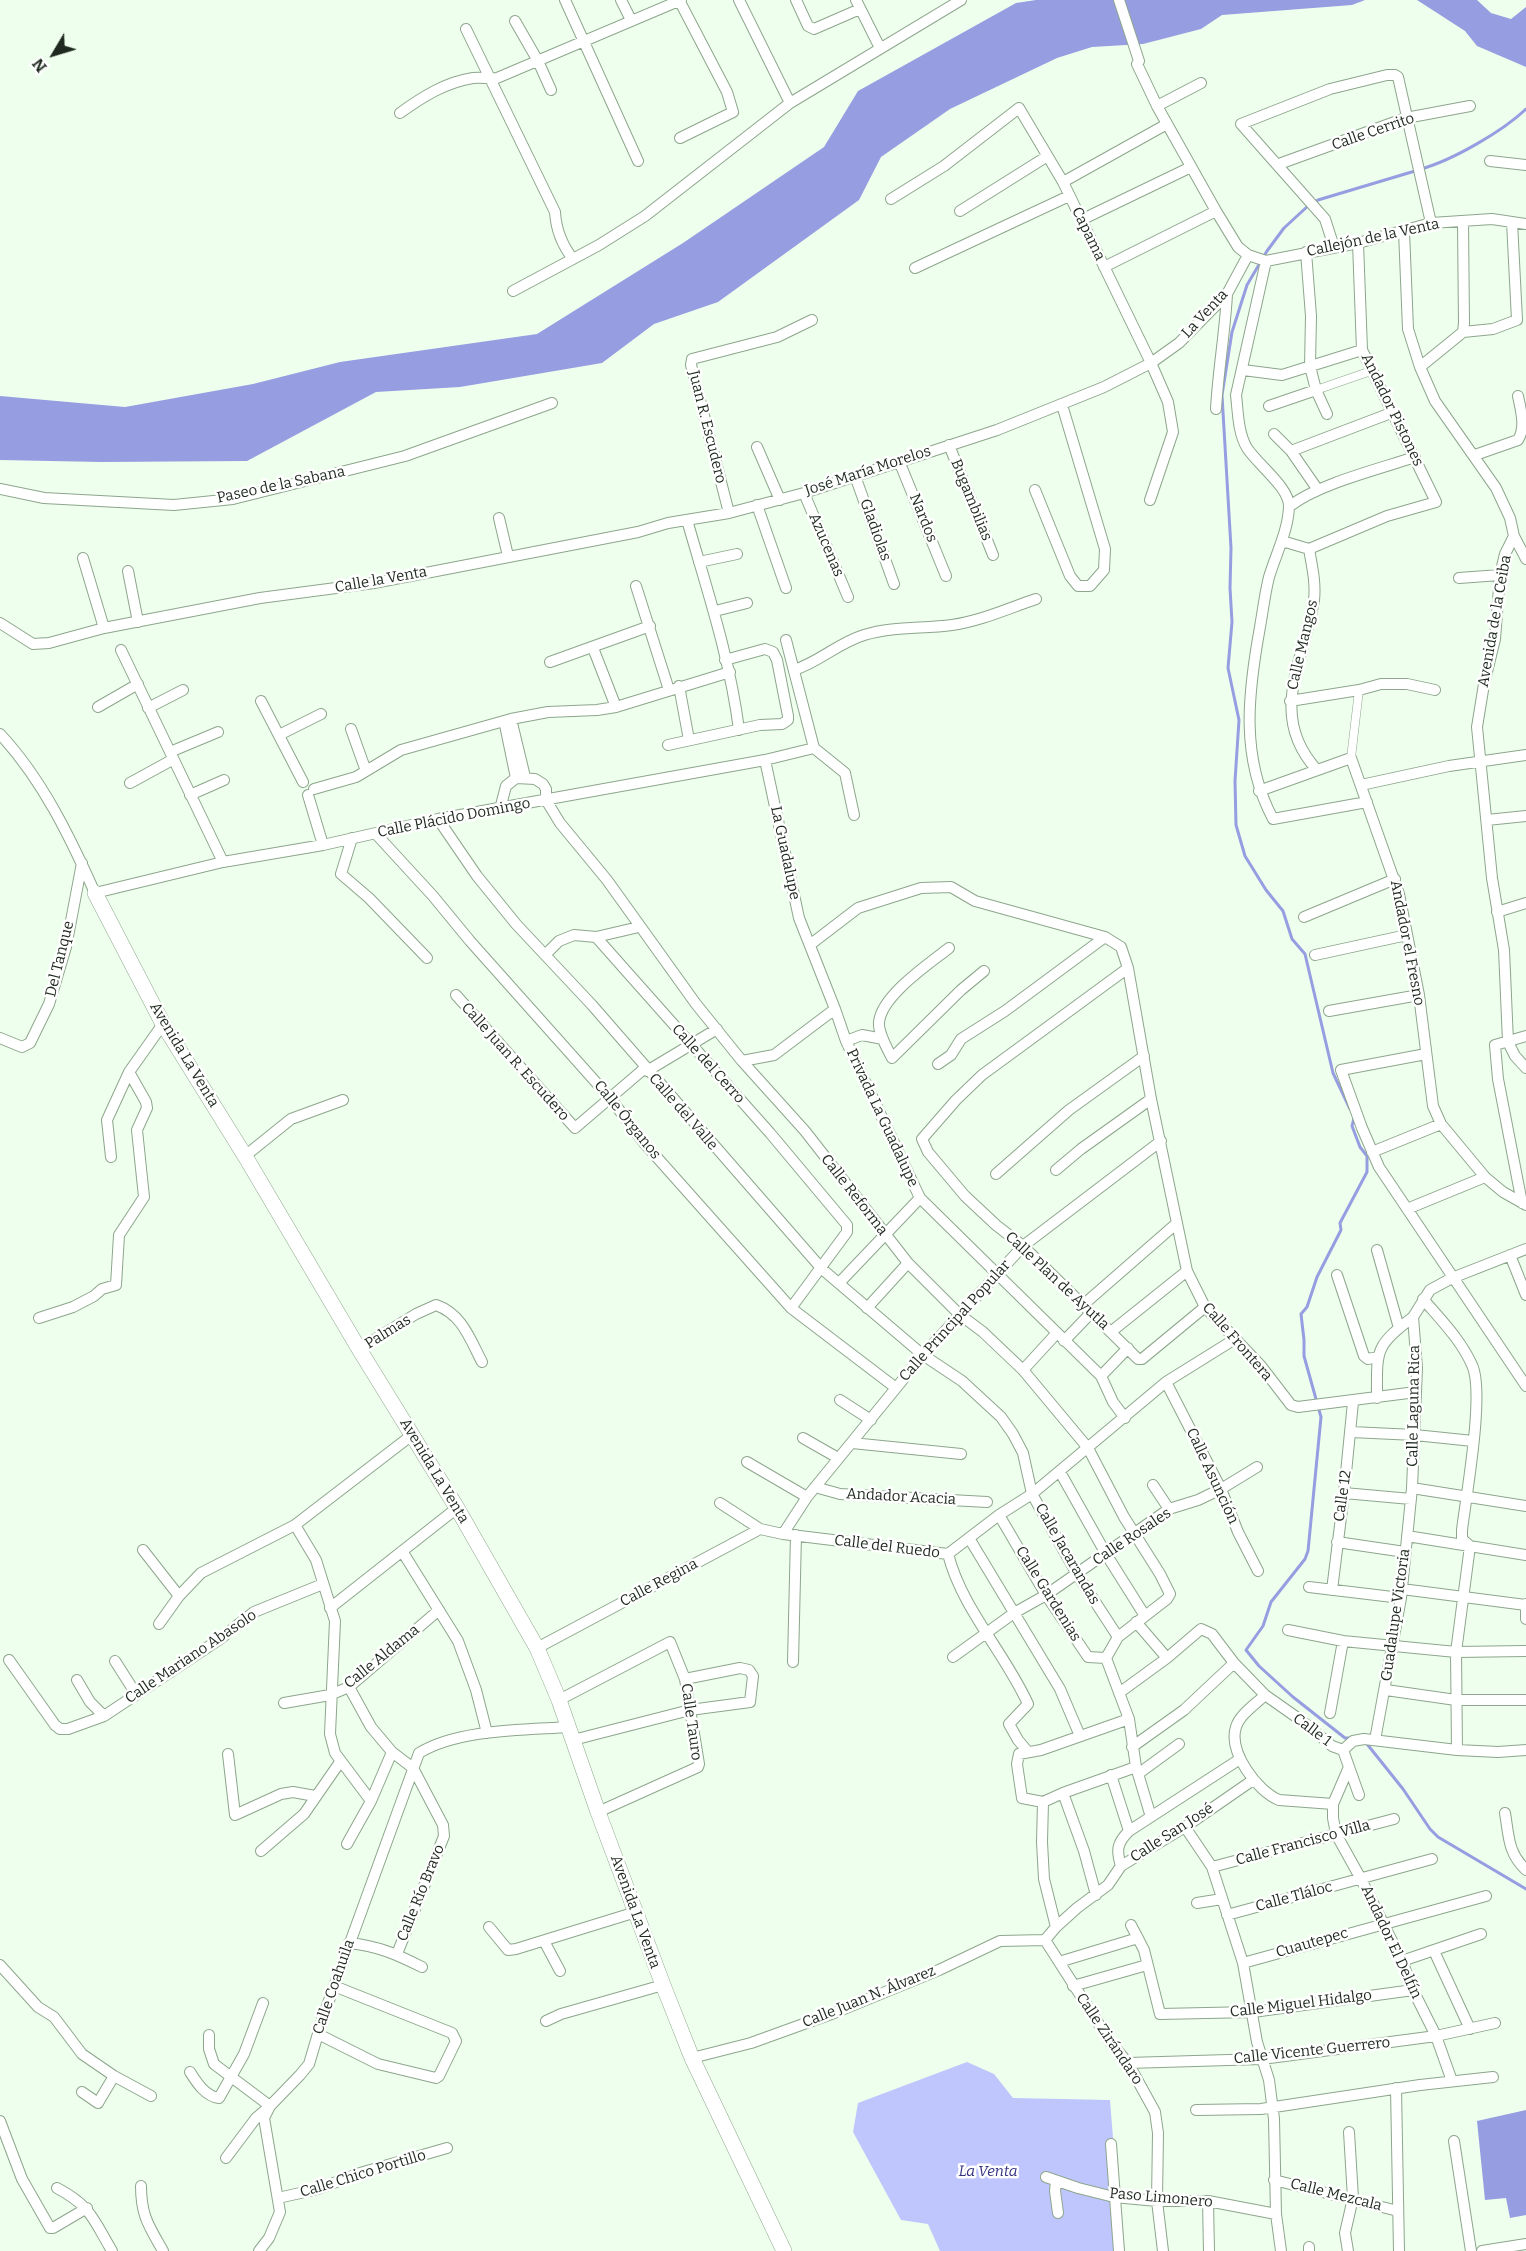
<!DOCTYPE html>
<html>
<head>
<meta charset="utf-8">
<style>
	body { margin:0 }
	#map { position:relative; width:1526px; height:2251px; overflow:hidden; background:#eeffed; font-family:Bitter,serif }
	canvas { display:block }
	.north { position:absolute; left:24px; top:24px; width:60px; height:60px; -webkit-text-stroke:4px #fff; paint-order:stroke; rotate:232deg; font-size:16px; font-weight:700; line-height:24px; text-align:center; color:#1f291f }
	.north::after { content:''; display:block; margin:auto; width:21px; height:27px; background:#1f291f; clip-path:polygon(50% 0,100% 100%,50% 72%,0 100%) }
</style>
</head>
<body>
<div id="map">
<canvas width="1526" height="2251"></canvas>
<div class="north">N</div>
</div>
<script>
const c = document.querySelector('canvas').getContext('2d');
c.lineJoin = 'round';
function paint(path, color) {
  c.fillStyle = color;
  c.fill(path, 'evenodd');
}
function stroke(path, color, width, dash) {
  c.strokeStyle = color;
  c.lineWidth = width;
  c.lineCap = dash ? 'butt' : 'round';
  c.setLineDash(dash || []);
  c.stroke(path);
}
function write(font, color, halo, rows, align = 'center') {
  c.font = font + ' Bitter,serif';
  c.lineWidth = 5;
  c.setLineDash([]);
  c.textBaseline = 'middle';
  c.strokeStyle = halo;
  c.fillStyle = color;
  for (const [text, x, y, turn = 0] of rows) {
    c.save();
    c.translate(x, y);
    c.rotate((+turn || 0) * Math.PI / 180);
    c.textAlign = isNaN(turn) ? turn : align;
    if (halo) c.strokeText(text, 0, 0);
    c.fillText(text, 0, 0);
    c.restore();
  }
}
paint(new Path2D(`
	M967 2062 994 2074 1013 2098 1110 2100 1122 2251H940L928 2224 901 2220 853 2132 858 2103Z`), '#bfc5fd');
paint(new Path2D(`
	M1036 0H1365L1352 5 1222 15 1201 29 1143 44 1092 47 1057 58 950 109 881 157 859 200 718 302 654 324 602 363 460 387 376 392 247 461 101 462 0 460V396L125 407 253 384 340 362 537 334 683 243 824 147 858 91 1016 3Z
	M1417 0H1477L1491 13 1511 19 1526 7V67L1477 46 1465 31Z
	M1526 2110V2215L1510 2218 1506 2198 1485 2200 1477 2121Z`), '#979de1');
stroke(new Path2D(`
	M1421 169C1453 160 1503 131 1526 109
	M1350 1109 1333 1073 1305 954 1292 939 1283 911 1266 890 1245 856 1236 825 1235 781 1239 720 1228 668 1232 622 1230 588 1231 548 1222 395 1232 332 1247 285 1267 251 1284 228 1309 205 1318 200 1415 171
	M1350 1738H1345L1293 1697 1259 1666 1246 1650 1263 1626 1271 1602 1305 1559 1308 1551 1321 1417 1304 1356V1340L1301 1314 1307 1307 1317 1277 1341 1230 1340 1223 1367 1172V1156L1360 1147 1352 1126 1354 1118
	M1367 1744 1403 1789 1430 1829 1438 1837 1526 1889`), '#979de1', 3);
const pedestrian = new Path2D(`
	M1316 390 1371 371
	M1351 758 1359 690`);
const minor = new Path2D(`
	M565 0 638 161
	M621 0 631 20
	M679 0 727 92 733 112 680 138
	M739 0 790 103
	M796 0 808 26 814 29 860 9
	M856 0 880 48
	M1119 0 1139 61 1137 64 1157 106 1216 211 1238 247 1248 255 1266 261 1358 243 1431 223 1492 219 1526 224
	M515 21 538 61 551 90
	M466 29 555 212C556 229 562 245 573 259
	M1157 106 1201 83
	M400 113C422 97 446 82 473 78 482 77 489 79 497 78L681 0
	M1490 161 1526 165
	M1279 164 1406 118 1470 106
	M1063 182 1167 124
	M891 199 944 166 1019 108 1063 182 1151 363 1168 402 1173 432 1150 500
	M960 211 1046 157
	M1081 220 1191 167
	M1404 231 1408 329 1420 367 1435 401 1496 488 1510 518 1514 536 1505 554 1500 575 1495 639 1484 684 1477 727 1492 878 1504 950 1508 1042 1515 1056 1526 1068
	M1334 247 1325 219 1241 124 1330 89 1387 75H1395L1398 77 1431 223
	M1306 252 1311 316 1310 366 1316 390 1327 414
	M1266 261 1236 395C1238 412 1238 433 1247 448 1258 465 1290 488 1289 507 1288 531 1276 554 1269 577 1265 593 1263 610 1260 627 1248 693 1240 757 1273 819L1367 802
	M1104 267 1216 211
	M915 268 1069 196
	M513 291 599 245 645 216 790 103 961 0
	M1463 332 1464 323 1463 222
	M1420 367 1463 332 1493 329 1517 320 1512 222
	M1243 370 1282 375 1362 350
	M1269 406 1316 390
	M1216 409C1218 371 1225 333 1227 294
	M1274 434 1291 451 1318 490
	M949 445 993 555
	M757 447 780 500
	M1291 451 1391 413
	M1475 455 1518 440C1526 427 1521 411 1518 396
	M899 461 946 576
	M855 476 894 584
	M0 489 44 498 174 505 233 499 405 456 552 403
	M1035 490 1070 576 1078 586H1090L1104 570 1105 549 1062 405
	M804 493 848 597
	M757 505 786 588
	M1290 506C1318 484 1379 469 1415 457
	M729 513 691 365 692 359 777 337 812 320
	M499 518 508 556
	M687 520C707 590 730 658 739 730
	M1514 536 1526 559
	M1282 541 1309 549 1387 516 1436 502 1362 350 1358 243
	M1309 549C1312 566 1316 583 1314 600 1304 661 1267 715 1317 770
	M83 558 104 628
	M699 562 737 554
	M128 571 138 622
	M1459 578 1500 575
	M636 586 669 690
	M715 611 747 603
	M0 623 33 644 49 643 104 628 260 598 374 583 638 532 668 523 729 513 804 493 997 430 1104 387 1151 363 1179 343 1227 294 1248 255
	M786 640 814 748 845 773 854 815
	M593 648 616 707
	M121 650 223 862
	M550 662 650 626
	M794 670C819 662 838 643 864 635 893 626 922 629 952 625 981 621 1009 608 1036 599
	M679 686 689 740
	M261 701 303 782
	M1290 701 1359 690 1381 684H1407L1435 690
	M98 707 138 684
	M148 708 183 690
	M511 719 525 777
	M505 725 516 778
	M351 729 366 771
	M0 734C42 779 70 837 95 893L223 862 323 845 438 819 765 760 814 748
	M279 735 321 714
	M668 745 760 725 782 724 788 720V716L777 660 773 652 765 649 725 660
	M170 752 218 732
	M765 760 799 918 835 1009 846 1041 920 1198 1101 1376 1113 1402 1125 1418
	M516 778 535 779 543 784 546 789V800L560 823 607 880 696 1004 742 1061 805 1131 908 1263 959 1314 983 1332 1023 1370 1088 1448 1124 1517 1160 1574 1170 1594 1167 1599 1118 1637 1106 1658
	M130 783 172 760
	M1361 785 1449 766 1526 755
	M314 789 356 777 401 750 511 719 548 712 597 710 616 707 730 672
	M1259 791 1351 758 1399 894 1419 995 1433 1106 1441 1124 1485 1177 1503 1192 1526 1205
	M190 795 224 780
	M308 795 323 845
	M500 809 506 786 516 778
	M438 819 477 876 516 924 592 1005 822 1269 923 1355 962 1381 1001 1417 1013 1434 1023 1453 1032 1494 1077 1574 1118 1637
	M1487 820 1526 816
	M376 834 433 896 470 941 610 1098 645 1144 791 1308 896 1388
	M352 838 341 874 369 898 427 958
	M1497 912 1526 903
	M1304 917 1395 879
	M596 937 770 1133 847 1225V1232L791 1308
	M811 944 858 908 921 888 951 887 975 901 1105 937 1121 947 1128 968 1151 1099 1187 1271 1205 1307 1261 1366 1291 1405 1298 1407 1416 1392
	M949 948C929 964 882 995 879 1022 878 1033 887 1048 892 1058L961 990 984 971
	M545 955 559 941 574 935 596 937 639 927
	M1315 955 1407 935
	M1128 968 982 1075 956 1100 922 1139 928 1152 965 1196 996 1225 1023 1246 1138 1359H1142L1205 1307
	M456 995 575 1128 645 1068
	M1329 1011 1419 995
	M0 1038 22 1047 30 1043 49 1004 66 947 82 863
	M846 1041 862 1035 883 1039
	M1426 1054 1341 1070 1362 1128 1379 1167 1526 1386
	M742 1061 774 1055 835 1009
	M938 1064 951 1055 961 1039 1005 1011 1105 937
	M647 1071 717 1029
	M1372 1152 1441 1124
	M245 1156 291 1119 343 1100
	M111 1157 107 1120 129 1072 163 1024
	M1056 1170 1081 1149 1151 1099
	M996 1174 1069 1110 1144 1056
	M1522 1203 1498 1079 1495 1045 1526 1036
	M1407 1209 1485 1177
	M1377 1250 1399 1328
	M1510 1255 1526 1295
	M1337 1275 1364 1356 1368 1359 1377 1357
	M840 1282 920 1198
	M1423 1299C1441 1320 1461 1340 1472 1365 1485 1392 1466 1496 1462 1530V1539L1470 1546 1456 1652 1457 1750
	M1083 1305 1177 1223
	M867 1308 908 1263
	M39 1318 73 1307 94 1296 102 1289 116 1285 119 1235 144 1197 137 1130 147 1108 146 1102 129 1072
	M1112 1331 1187 1271
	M1064 1341 1091 1313
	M359 1349 416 1314 436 1305C462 1314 470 1339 482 1362
	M1023 1370 1056 1334
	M1101 1376 1128 1348
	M1166 1382 1221 1489 1238 1532 1258 1571
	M1377 1398C1377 1350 1374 1347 1413 1317
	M840 1400 871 1420
	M1351 1432 1415 1435 1473 1441
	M803 1438 838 1458
	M852 1443 961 1454
	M747 1462 807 1497
	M1060 1472 1106 1554 1145 1616
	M1153 1485 1169 1509
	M815 1487 840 1494 987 1502
	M1412 1488 1526 1506
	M1344 1493 1411 1499
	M720 1503 760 1529
	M999 1515 1046 1595 1088 1657 1106 1658
	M295 1525 316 1560 335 1621 330 1734 335 1753 371 1801
	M783 1534 807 1497 923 1355 1023 1246 1161 1141
	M1407 1536 1526 1555
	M969 1538 1060 1689 1080 1736
	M1337 1542 1405 1552
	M143 1550 179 1596
	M402 1551 458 1641 476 1690 487 1733
	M948 1554C962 1609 1005 1653 1028 1704L1009 1724 1018 1740 1028 1752
	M1309 1587 1401 1598
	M1402 1589 1526 1605
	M1332 1590 1344 1493 1353 1402
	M1526 1604V1619
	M330 1608 457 1508
	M1136 1622 1167 1658
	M159 1624 179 1596 201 1573 295 1525 412 1435
	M1288 1630 1343 1641 1456 1652 1526 1651
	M537 1648 760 1529 783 1534 948 1554 999 1515 1032 1494 1166 1382 1235 1339
	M953 1657 1014 1613 1046 1595 1169 1509 1198 1500 1221 1489 1257 1467
	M1106 1658 1129 1719 1136 1767 1151 1817
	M9 1660 55 1725 60 1729H68L104 1716 220 1639 254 1612 323 1584
	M115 1661 136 1694
	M793 1662 796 1535
	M77 1680 90 1702 104 1716
	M349 1687 371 1727 392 1752 413 1768 443 1825 444 1836 397 1954
	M1386 1690 1456 1700H1526
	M1119 1693 1167 1658 1201 1629 1212 1634 1234 1663 1265 1695 1302 1721 1332 1746 1343 1750
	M1265 1695C1256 1704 1240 1714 1236 1727 1228 1752 1257 1791 1279 1800L1333 1804
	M559 1700 670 1642 685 1679 699 1764 698 1767 598 1812
	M284 1703 330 1695 349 1687 439 1610
	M1330 1713 1343 1641
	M1129 1719 1041 1750 1019 1754 1017 1764 1022 1798 1043 1802 1063 1793 1136 1767
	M573 1740 690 1710 750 1702 753 1676 749 1670 740 1668 685 1679
	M1375 1740 1401 1598 1412 1488 1417 1368 1413 1317 1430 1290 1452 1278 1526 1249
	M1132 1747 1184 1710 1234 1663
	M1343 1750 1349 1767 1333 1804V1818L1336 1834 1361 1879 1402 1961 1413 1990 1436 2036 1452 2081
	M1343 1750 1353 1741 1364 1739 1457 1750 1498 1752 1526 1750
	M228 1754 235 1815 281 1794 293 1792 315 1796
	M1349 1767 1359 1795
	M1138 1774 1179 1744
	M1111 1775 1129 1831
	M1063 1793 1084 1851 1096 1895
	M1043 1802 1042 1842 1044 1879 1056 1927
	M1505 1813C1509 1837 1508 1853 1526 1870
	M1185 1827 1212 1867 1243 1963 1257 2042 1269 2080 1274 2119 1276 2214 1281 2251
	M347 1844 371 1801 392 1752
	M261 1851 304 1814 340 1762
	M1121 1866C1116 1850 1117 1843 1129 1831L1240 1759
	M1212 1867 1394 1819
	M1197 1903 1222 1899
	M1227 1915 1432 1859
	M1131 1925 1144 1950 1160 2014 1253 2012 1413 1990
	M489 1927 508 1950 516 1949 636 1912
	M1045 1940 1111 2043 1128 2063 1155 2112 1158 2133 1157 2201 1163 2251
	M1045 1940 1056 1927 1077 1908 1108 1885 1121 1866 1185 1827 1253 1780
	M544 1941 560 1971
	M349 1943C378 1946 396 1954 422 1967
	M1434 1951 1470 2029
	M1402 1961 1481 1934
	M1059 1962 1138 1938
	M1243 1963 1486 1896
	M0 1965 38 2007 54 2017 82 2054 114 2076 151 2096
	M1073 1986 1147 1965
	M546 2021 561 2014 663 1985
	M318 2034 378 2064 436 2078 439 2076 456 2041 452 2033 334 1986
	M209 2035V2049L214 2064 270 2106 256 2118 226 2158
	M692 2058 751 2043 834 2013 939 1970 1000 1941 1045 1940
	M1128 2063 1262 2059 1436 2036 1495 2023
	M190 2072C197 2083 205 2096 219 2098L244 2054 263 2003
	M1396 2088 1399 2251
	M82 2092 98 2103 114 2076
	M1196 2110 1261 2109 1420 2085 1493 2077
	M0 2121 22 2179 50 2228H53L87 2208
	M1454 2141 1471 2251
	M1111 2144 1119 2251
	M1046 2177 1078 2188 1114 2197 1157 2201H1208L1276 2214
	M1274 2180 1398 2211
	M1056 2181 1055 2191 1058 2213
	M141 2186C141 2216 149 2226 163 2251
	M57 2188C91 2206 93 2219 112 2251
	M278 2198 318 2189 360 2173 447 2148
	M1208 2201 1209 2251
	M1309 2247V2251
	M259 2251 269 2238 280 2212 264 2118 270 2106 300 2075 309 2064 323 2017 419 1753C458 1729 524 1730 569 1727
	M1348 2251 1345 2233 1353 2198 1349 2132
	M1482 2251 1526 2244`);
const secondary = new Path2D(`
	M95 893 163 1024 245 1156 359 1349 457 1508 537 1648 559 1700 598 1812 663 1985 692 2058 784 2251`);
stroke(pedestrian, '#8da68c', 9);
stroke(minor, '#8da68c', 12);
stroke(secondary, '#8da68c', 16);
stroke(pedestrian, '#fff', 8);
stroke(minor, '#fff', 10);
stroke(secondary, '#fff', 15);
write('15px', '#1f291f', '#fff', [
	["Calle Cerrito",1373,132,-19],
	["Capama",1088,234,64],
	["Callejón de la Venta",1373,238,-12],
	["La Venta",1205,314,-47],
	["Andador Pistones",1392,410,64],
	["Juan R. Escudero",707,427,76],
	["José María Morelos",868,471,-18],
	["Paseo de la Sabana",281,485,-12],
	["Bugambilias",971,500,68],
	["Nardos",923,518,68],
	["Gladiolas",875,530,70],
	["Azucenas",826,545,67],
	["Calle la Venta",381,580,-10],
	["Avenida de la Ceiba",1495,621,-80],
	["Calle Mangos",1303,645,-77],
	["Calle Plácido Domingo",454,818,-11],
	["La Guadalupe",785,853,78],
	["Andador el Fresno",1407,943,79],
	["Del Tanque",60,959,-76],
	["Avenida La Venta",184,1055,59],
	["Calle Juan R. Escudero",515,1062,48],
	["Calle del Cerro",708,1064,48],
	["Calle del Valle",683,1112,49],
	["Privada La Guadalupe",882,1118,65],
	["Calle Órganos",627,1120,51],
	["Calle Reforma",854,1195,52],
	["Calle Plan de Ayutla",1057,1281,43],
	["Calle Principal Popular",955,1321,-48],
	["Palmas",388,1332,-32],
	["Calle Frontera",1237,1342,49],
	["Calle Laguna Rica",1414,1406,-89],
	["Avenida La Venta",434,1471,59],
	["Calle Asunción",1212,1476,65],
	["Calle 12",1343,1496,-82],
	["Andador Acacia",901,1497,3],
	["Calle Rosales",1132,1537,-34],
	["Calle del Ruedo",887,1547,7],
	["Calle Jacarandas",1067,1554,60],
	["Calle Regina",659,1583,-28],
	["Calle Gardenias",1048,1594,58],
	["Guadalupe Victoria",1396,1615,-82],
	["Calle Mariano Abasolo",191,1657,-34],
	["Calle Aldama",382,1657,-39],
	["Calle Tauro",691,1722,82],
	["Calle 1",1312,1730,37],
	["Calle San José",1172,1833,-33],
	["Calle Francisco Villa",1303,1843,-15],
	["Calle Río Bravo",421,1893,-68],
	["Calle Tláloc",1294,1897,-15],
	["Avenida La Venta",635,1912,70],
	["Andador El Delfín",1391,1942,65],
	["Cuautepec",1312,1943,-16],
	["Calle Coahuila",334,1987,-71],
	["Calle Juan N. Álvarez",869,1997,-22],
	["Calle Miguel Hidalgo",1301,2004,-7],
	["Calle Zirándaro",1109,2039,56],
	["Calle Vicente Guerrero",1312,2051,-6],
	["Calle Chico Portillo",363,2174,-17],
	["Calle Mezcala",1336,2195,14],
	["Paso Limonero",1161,2198,5]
]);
write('italic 15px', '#353281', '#fff', [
	["La Venta",988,2172]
]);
</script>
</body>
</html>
